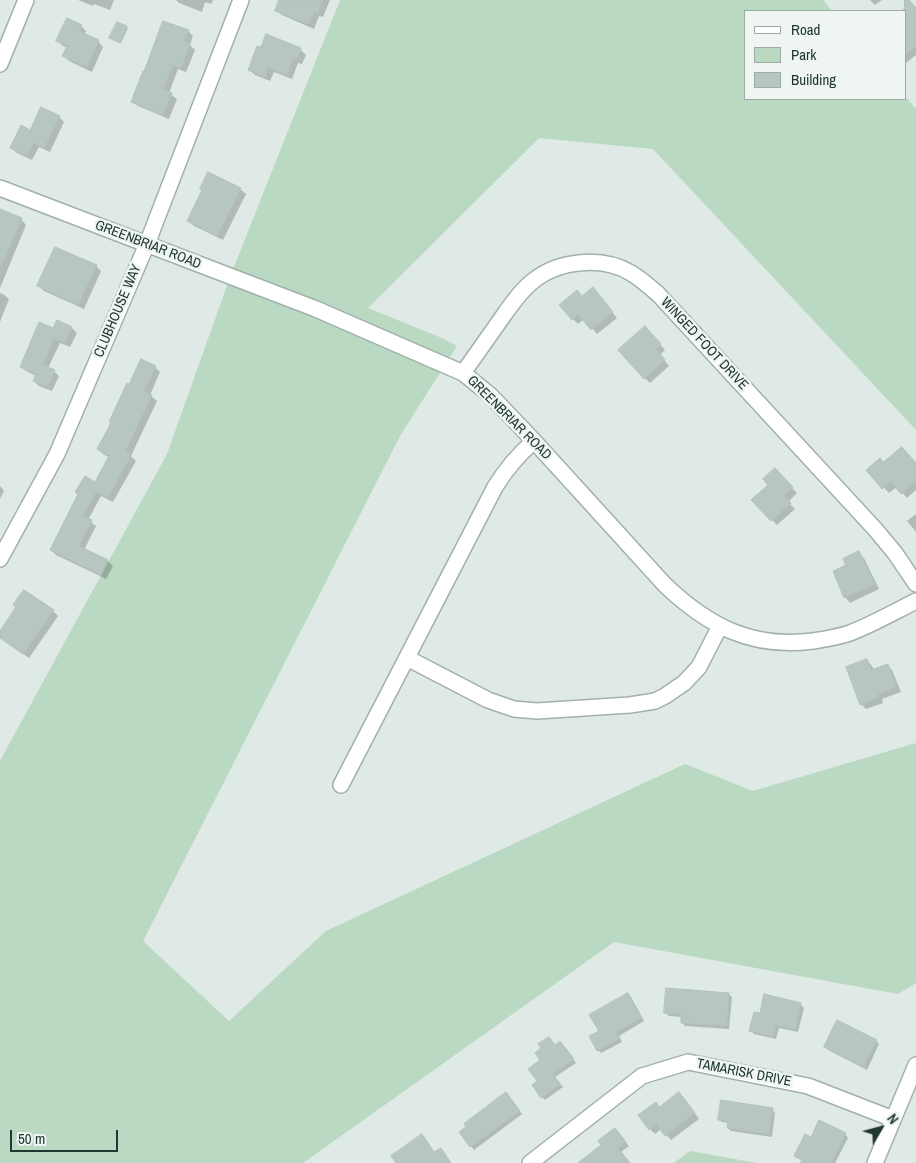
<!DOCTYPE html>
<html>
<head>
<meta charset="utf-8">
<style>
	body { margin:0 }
	#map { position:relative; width:916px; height:1163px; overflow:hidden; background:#dfe9e5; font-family:"Archivo Narrow",sans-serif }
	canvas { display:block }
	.legend { position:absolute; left:744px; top:10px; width:162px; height:90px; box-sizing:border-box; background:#eff6f2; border:1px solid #9daaa5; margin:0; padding:6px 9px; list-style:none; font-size:15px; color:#213732 }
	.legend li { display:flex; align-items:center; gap:10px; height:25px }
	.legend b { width:25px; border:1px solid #9daaa5 }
	.north { position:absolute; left:856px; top:1103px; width:50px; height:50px; -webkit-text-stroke:4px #eff6f2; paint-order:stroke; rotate:53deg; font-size:14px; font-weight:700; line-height:20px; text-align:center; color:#213732 }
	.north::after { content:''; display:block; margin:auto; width:18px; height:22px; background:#213732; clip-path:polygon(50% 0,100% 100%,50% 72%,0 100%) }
	.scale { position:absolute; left:10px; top:1130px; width:108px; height:22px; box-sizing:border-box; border:2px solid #213732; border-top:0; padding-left:6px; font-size:15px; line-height:18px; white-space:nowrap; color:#213732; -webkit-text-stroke:4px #eff6f2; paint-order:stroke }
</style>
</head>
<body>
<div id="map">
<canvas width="916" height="1163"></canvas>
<ul class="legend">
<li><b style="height:6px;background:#fff"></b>Road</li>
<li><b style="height:14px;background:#b9d9c2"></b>Park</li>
<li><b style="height:14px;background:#b7c6c1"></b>Building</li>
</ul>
<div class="north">N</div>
<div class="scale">50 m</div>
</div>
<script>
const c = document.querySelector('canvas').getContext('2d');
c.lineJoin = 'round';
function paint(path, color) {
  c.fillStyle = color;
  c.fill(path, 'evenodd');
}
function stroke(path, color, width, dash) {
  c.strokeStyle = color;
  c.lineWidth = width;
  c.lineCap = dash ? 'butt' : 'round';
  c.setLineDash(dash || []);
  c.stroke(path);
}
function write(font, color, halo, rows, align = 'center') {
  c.font = font + ' "Archivo Narrow",sans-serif';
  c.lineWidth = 5;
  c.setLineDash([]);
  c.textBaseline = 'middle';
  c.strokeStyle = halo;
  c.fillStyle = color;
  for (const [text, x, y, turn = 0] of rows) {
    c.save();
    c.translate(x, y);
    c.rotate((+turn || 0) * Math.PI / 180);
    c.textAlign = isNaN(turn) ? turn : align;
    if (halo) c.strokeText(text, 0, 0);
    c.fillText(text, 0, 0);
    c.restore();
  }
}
paint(new Path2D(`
	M340 0H823L832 11H745V99H905V96L916 109V430L653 149 539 138 368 308 442 338 457 346 400 436 143 941 229 1021 326 931 685 764 753 791 916 743V983L898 994 614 942 303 1163H0V761L167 454 230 277Z
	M690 1151 757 1163H674Z`), '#b9d9c2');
paint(new Path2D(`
	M78 0H114L110 10 94 4 93 6Z
	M176 0H213L211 4 205 2 202 12 179 3Z
	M281 0H330L323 17 319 16 314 29 282 15 276 10Z
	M870 0H882L875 5Z
	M910 3 916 9V55L906 63 905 62V11H901Z
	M118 23 128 28 121 43 112 39Z
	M81 26 86 31 84 35 98 41 103 47 92 72 69 61 64 56 67 48 63 46 58 41Z
	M188 31 193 36 190 45 195 50 186 72 178 69 169 93 177 99 169 119 138 106 132 101Z
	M300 49 306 55 302 64 298 63 292 79 274 72 270 81 255 75 249 70Z
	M59 117 64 122 50 152 39 147 32 160 17 153 11 148 31 131Z
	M240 189 246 194 223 240 194 226 189 221Z
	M0 211 21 219 26 225 0 288Z
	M96 266 101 271 84 309 44 291 39 286Z
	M0 293 3 294 9 299 0 322Z
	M598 294 617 318 597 334 584 319 578 324 573 319 583 297Z
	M72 328 77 333 70 347 60 343 48 368 54 371 59 376 52 391 39 386 34 381 36 376 26 371 21 366 54 329Z
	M650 333 665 350 660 355 669 366 650 383 645 378Z
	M155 367 160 372 150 395 157 401 131 456 136 461 113 502 101 496 88 520 96 526 84 550 108 561 113 566 106 579 56 555 51 550 96 483 110 458 103 454 98 449Z
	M883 464H916V490L907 498 897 487 889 493 868 470Z
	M775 470 797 493 788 502 795 509 777 525 753 500 770 485Z
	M0 486 4 491 0 499Z
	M916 514V532L907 521Z
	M858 553 864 558 879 589 850 603 845 597 848 565Z
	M17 607 53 611 58 616 29 658 0 637V633Z
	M867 660 872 666 874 670 887 665 892 670 901 692 882 699 883 703 866 709 861 704Z
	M628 994 631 997 644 1021 619 1036 622 1042 601 1053 598 1050 600 1031Z
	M728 994 732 997 729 1029 685 1026 682 1022V1017L669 1016 666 1013Z
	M765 996 801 1005 804 1008 798 1032 779 1028 776 1039 754 1034 751 1030 760 1014Z
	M876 1041 879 1044 867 1070 828 1050 825 1047Z
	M555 1046H563L576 1063 555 1077 563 1087 545 1100 542 1097 539 1081 541 1060Z
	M509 1097 522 1114 474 1150 461 1133Z
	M684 1098 699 1119 671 1140 661 1129 655 1134 650 1129 655 1103 660 1108Z
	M772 1109 775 1113 772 1137 731 1131 728 1128 729 1123 722 1122 719 1119Z
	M618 1133 629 1146 621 1152 629 1163H580Z
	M845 1134 848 1138 835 1163H802L803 1161 796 1155 811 1139Z`), '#0003');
const building = new Path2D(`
	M279 0H323L318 13 314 12 309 24 275 11Z
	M905 0H909L916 8V46L905 55Z
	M67 18 82 25 79 31 99 40 87 67 62 56 67 46 56 41Z
	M163 21 189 30 184 41 190 44 181 68 173 65 163 89 172 93 163 115 131 102 143 71H144Z
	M117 22 127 26 120 43 109 38Z
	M266 34 301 48 297 60 293 58 287 75 268 68 265 77 248 70 257 46 261 47Z
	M41 107 60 116 44 148 33 143 27 156 10 148 21 125 30 130Z
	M208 172 241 188 217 236 187 221 202 190 200 189Z
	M0 209 22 218 0 270Z
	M55 247 97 265 78 305 37 286Z
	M593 287 613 312 591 330 578 314 572 320 559 305 577 290 582 296Z
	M57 320 72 327 65 343 54 338 43 365 55 370 47 387 33 381 36 374 20 367 39 322 53 328Z
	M645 326 661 344 656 349 665 360 644 379 618 350Z
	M141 359 156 366 144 391 152 395 125 452 131 455 108 498 96 492 83 516 92 520 79 546 108 560 101 575 50 550 78 494 75 492 85 476 95 482 109 456 97 449 111 423 109 422 127 383 129 384Z
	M902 447 916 463V481L901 494 891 482 882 489 866 470 880 458 883 462Z
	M775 468 793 487 784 496 791 503 771 521 751 500 768 485 763 479Z
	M859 551 875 584 844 598 833 571 846 565 843 559Z
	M24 590 54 610 23 654 0 638V631L16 607 13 605Z
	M867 659 871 670 888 664 896 687 878 694 879 697 860 705 846 667Z
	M666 988 729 993 727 1026 681 1023V1014L664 1013Z
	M628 993 642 1018 616 1032 620 1038 597 1051 589 1036 599 1031 589 1015Z
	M764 994 801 1003 795 1030 776 1025 773 1037 749 1031 754 1012 760 1013Z
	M837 1020 877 1040 863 1067 824 1047Z
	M549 1037 555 1045 560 1041 574 1059 553 1074 560 1084 541 1098 532 1085 537 1081 528 1069 540 1060 535 1053 541 1048 538 1044Z
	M506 1092 520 1111 470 1147 459 1132 466 1127 464 1124Z
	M679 1092 695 1113 665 1136 656 1124 649 1130 638 1115 656 1102 659 1107Z
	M721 1100 773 1108 769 1134 727 1128 728 1121 718 1120Z
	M819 1120 846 1133 831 1163H800L802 1160 794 1156 805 1134 811 1137Z
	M615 1128 626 1142 618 1148 630 1163H578L601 1145 598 1141Z
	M422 1134 434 1152 441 1148 451 1163H396L391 1156Z`);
paint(building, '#b7c6c1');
stroke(building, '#b2c2bb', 1);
const minor = new Path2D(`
	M0 64 26 0
	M0 188 316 309 463 373 490 395 534 441 665 585C708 626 752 649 813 641 826 639 839 637 850 633 873 624 894 612 916 601
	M463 373C475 356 487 339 499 322 509 308 519 292 533 281 559 260 602 256 631 273 641 279 650 287 658 294L875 529 895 553 916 584
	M0 559 57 454 147 244 241 0
	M407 658 488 700 514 709 537 711 630 705 655 701 665 696 684 683 699 667 720 626
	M341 785 495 487C506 469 518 455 534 441
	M530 1163 642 1076 688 1062 808 1086 893 1119
	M875 1163 916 1065`);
stroke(minor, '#a2b0ac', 18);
stroke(minor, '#fff', 15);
write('14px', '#213732', '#eff6f2', [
	["GREENBRIAR ROAD",148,245,21],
	["CLUBHOUSE WAY",118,311,-67],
	["WINGED FOOT DRIVE",704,344,47],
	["GREENBRIAR ROAD",509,418,45],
	["TAMARISK DRIVE",744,1073,11]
]);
</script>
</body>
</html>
